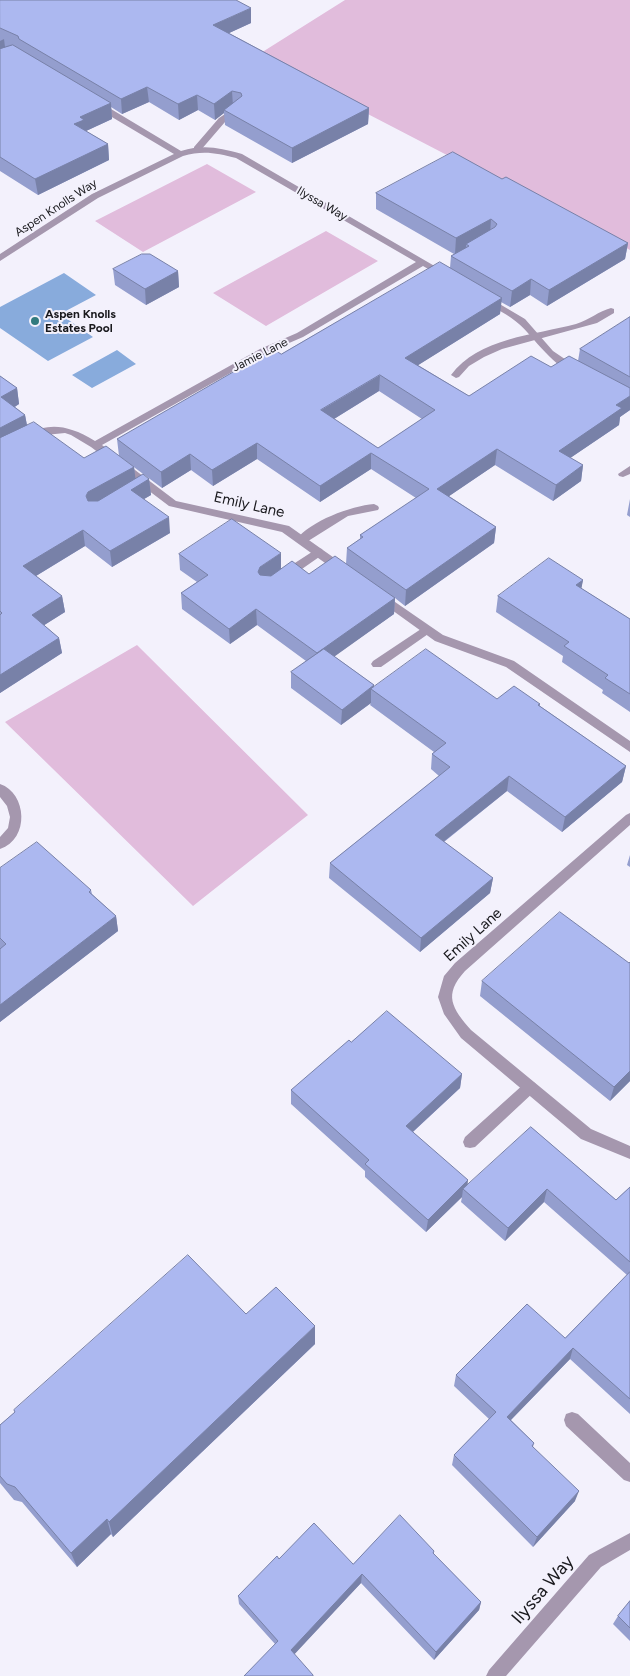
<!DOCTYPE html>
<html>
<head>
<meta charset="utf-8">
<style>
	body { margin:0 }
	canvas { display:block; background:#f3f1fc }
</style>
</head>
<body>
<canvas width="630" height="1676"></canvas>
<script>
const c = document.querySelector('canvas').getContext('2d');
c.lineJoin = 'round';
function paint(path, color) {
  c.fillStyle = color;
  c.fill(path, 'evenodd');
}
function stroke(path, color, width, dash) {
  c.strokeStyle = color;
  c.lineWidth = width;
  c.lineCap = dash ? 'butt' : 'round';
  c.setLineDash(dash || []);
  c.stroke(path);
}
function write(font, color, halo, rows, align = 'center') {
  c.font = font + ' Figtree,sans-serif';
  c.lineWidth = 4;
  c.setLineDash([]);
  c.textBaseline = 'middle';
  c.strokeStyle = halo;
  c.fillStyle = color;
  for (const [text, x, y, turn = 0] of rows) {
    c.save();
    c.translate(x, y);
    c.rotate((+turn || 0) * Math.PI / 180);
    c.textAlign = isNaN(turn) ? turn : align;
    if (halo) c.strokeText(text, 0, 0);
    c.fillText(text, 0, 0);
    c.restore();
  }
}
paint(new Path2D(`
	M345 0H630V250L256 56Z
	M207 164 256 192 143 252 95 221Z
	M326 231 378 261 266 326 213 293Z
	M137 645 308 815 193 906 5 722Z`), '#e1bcdc');
paint(new Path2D(`
	M64 273 96 295 60 314 93 337 48 361 0 328V307Z
	M117 350 136 364 92 388 72 375Z`), '#88abdc');
paint(new Path2D(`
	M234 108 241 110 225 122 200 151H194V147L219 118Z
	M611 308 614 309V313L597 323 502 349 484 357 469 366 459 377 456 378 451 375C478 338 535 335 576 324 589 320 599 311 611 308Z
	M630 466V474L623 477 619 476 618 474Z
	M374 504 378 506 379 508 378 510 348 516 305 543 301 544 296 540C310 521 351 506 374 504Z
	M318 548 322 549 323 552 322 555 289 578H281L280 575 281 572Z
	M427 625 433 629 431 632 381 667H373L371 664 373 661Z
	M530 1081 535 1083 537 1087 535 1091 475 1147 470 1148 465 1147 463 1142 465 1137 525 1083Z
	M572 1412 578 1414 630 1463V1482L624 1480 566 1426 564 1420 566 1414Z`), '#a597ae');
paint(new Path2D(`
	M95 103H101L181 151C205 144 219 148 242 154L450 275 448 277H442L423 266 303 337 266 353 102 445 176 501 289 526 347 567 348 570 347 573H339L282 532 169 506 91 447 71 435 65 433 35 436 0 455V448C37 426 56 417 95 441L260 349 297 333 416 262 236 158C217 153 203 150 183 156L98 198 0 261V254L92 194 174 154 95 107Z
	M486 296 525 319 553 351 578 368V372C560 376 532 335 519 324 509 315 494 308 483 301L481 299Z
	M382 593 443 635 514 661 630 741V752L506 667 435 641 378 600 376 597 378 594Z
	M0 784C27 793 30 839 0 849V837L8 828 10 817 7 806 0 797Z
	M630 813V825L465 971C443 995 452 1008 471 1030L591 1129 630 1146V1159L581 1139 461 1038 444 1014 438 997 444 976 455 963 626 815Z
	M630 1533V1550L601 1567 506 1676H486L489 1670 589 1555Z`), '#a597ae');
paint(new Path2D(`
	M0 0 251 23 229 33 369 108 368 124 292 163 225 125 224 113 215 120 198 110 179 120 149 102 122 114 111 107 112 119 86 131 108 144 109 160 38 195 0 171Z
	M502 179 628 243 625 259 547 306 530 295 510 307 501 302 500 314 418 365 469 396 551 367 578 361 580 349 630 317V410L620 417 619 425 570 458 583 465 581 481 553 501 495 465 449 496 496 527 494 543 405 606 395 598 394 614 334 656 374 685V687L540 704V706L626 766 622 782 562 832 507 791 444 842 493 878 490 893 420 952 329 878 330 863 439 776 431 769 432 754 434 752 370 705 371 703 341 725 291 688V672L306 661 257 625 230 644 182 609 181 593 197 582 180 570 179 554 281 569 309 574 346 564 347 548 360 539V535L416 498 371 469 320 502 257 459 213 486 191 470 162 488 119 456 117 439 450 268 451 256 454 254 376 209V193ZM379 391 422 419 378 448 334 419Z
	M113 269 178 271 179 287 146 305 115 285Z
	M0 376 17 388 19 404 15 407 25 415 27 425 84 458 134 467 135 479H149L151 495 144 499 170 533 112 567 85 546 36 576 62 596 65 612 44 625 59 638 62 653 0 693Z
	M630 499V517L627 515Z
	M583 580 581 588 630 619V712L602 693 603 690 562 662 563 656 496 612 498 596Z
	M630 855V867L627 865Z
	M0 868 91 890 92 894 116 916 118 931 0 1022Z
	M630 962V1081L610 1101 480 996 482 981 629 963Z
	M351 1042 462 1074 460 1088 413 1132 468 1185 531 1127 616 1200 630 1187V1414L570 1359 511 1420 534 1443 533 1447 575 1501 533 1547 452 1465 454 1455 489 1419 454 1386 456 1375 565 1338 627 1275 544 1202 505 1241 461 1202 462 1197 426 1232 365 1177V1171L291 1104V1090Z
	M246 1314 315 1344 113 1537 111 1534 77 1567 22 1502 14 1500 0 1483V1425L15 1412 14 1410Z
	M434 1551V1554L481 1602 479 1610 434 1660 361 1583 294 1654 275 1644 239 1604 238 1596 279 1559 353 1564Z
	M630 1601V1641L613 1624 618 1616Z`), '#949ece');
paint(new Path2D(`
	M251 8V23L214 40 213 25Z
	M4 39 6 55 0 57V41Z
	M147 87 149 102 122 114 121 99Z
	M232 91 233 106 224 110V113L215 120 214 104Z
	M197 95 198 110 179 120 178 104Z
	M111 103 112 119 86 131 74 124 80 117Z
	M369 108 368 124 292 163V148Z
	M108 144 109 160 38 195 35 179Z
	M491 219 490 235 466 244V249L455 254 456 238Z
	M628 243 625 259 547 306 549 290Z
	M178 271 179 287 146 305 145 289Z
	M531 279 530 295 510 307 512 291Z
	M502 298 500 314 404 374 405 358Z
	M380 375 379 391 321 427V410Z
	M17 388 19 404 4 413 1 397Z
	M630 396V410L620 417 619 425 557 467 559 451 616 405Z
	M25 415 28 431 0 446V428Z
	M257 443V459L213 486 212 470Z
	M497 449 495 465 436 505 437 489Z
	M371 453V469L320 502V486Z
	M190 454 191 470 162 488 161 472Z
	M583 465 581 481 553 501 556 485Z
	M134 467 136 483 90 508 86 496 88 492Z
	M149 479 151 495 132 506 131 490Z
	M169 517 170 533 112 567 110 551Z
	M496 527 494 543 405 606 406 590Z
	M83 530 85 546 26 582 23 566Z
	M281 553V570L260 583 258 572 260 567Z
	M583 580 580 596 576 585Z
	M62 596 65 612 35 631 32 615Z
	M395 598 394 614 317 669V653Z
	M256 609 257 625 230 644 229 629Z
	M59 638 62 653 0 693V675Z
	M374 685V691L371 689V703L341 725 342 710Z
	M626 766 622 782 562 832 565 817Z
	M509 776 507 791 433 850 435 835Z
	M493 878 490 893 420 952 421 938Z
	M116 916 118 931 0 1022V1005Z
	M630 1071V1081L610 1101 614 1087Z
	M462 1074 460 1088 405 1139 406 1126Z
	M468 1180 467 1192 463 1189 462 1197 426 1232 428 1220Z
	M547 1189 544 1202 505 1241 508 1228Z
	M315 1326V1344L113 1537 109 1522Z
	M573 1348 570 1359 504 1427 507 1417Z
	M579 1491 575 1501 533 1547 537 1537Z
	M107 1519 111 1534 77 1567 71 1553Z
	M362 1574 361 1583 291 1658V1650Z
	M481 1602 479 1610 434 1660 436 1652Z`), '#7881a8');
const building = new Path2D(`
	M0 0H236L251 8 213 25 369 108 292 148 224 110 242 96 241 93 232 91 214 104 197 95 178 104 147 87 121 99 19 39 18 36 0 28Z
	M13 45 111 103 80 117 84 120 74 124 108 144 35 179 0 157V49Z
	M453 152 502 179 506 177 628 243 549 290 531 279 512 291 451 256 469 246 466 244 495 227 497 224 491 219 456 238 376 193Z
	M142 254H150L178 271 145 289 113 269Z
	M440 262 502 298 405 358 469 396 531 356 551 367 569 356 630 388V396L616 405 622 408 559 451 583 465 556 485 497 449 437 489 496 527 406 590 347 548 363 537 360 535 429 489 371 453 320 486 257 443 212 470 190 454 161 472 117 439 273 349 281 354ZM380 375 435 410 378 448 321 410Z
	M630 317V377L580 349Z
	M0 376 17 388 1 397 25 415 0 428Z
	M34 422 84 458 106 446 134 467 88 492 86 496 88 501H98L143 474 149 479 131 490 169 517 110 551 83 530 23 566 62 596 32 615 59 638 0 675V615L2 613 0 611V438Z
	M232 519 281 553 260 567 258 572 260 575 271 576 292 561 309 574 335 556 395 598 317 653 256 609 229 629 181 593 208 575 179 554Z
	M549 558 583 580 576 585 630 619V694L605 678 608 675 564 646 569 642 498 596Z
	M324 649 374 685 342 710 291 672Z
	M426 649 497 699 514 686 540 704 538 705 626 766 565 817 509 776 435 835 493 878 421 938 330 863 450 767 432 754 446 743 371 689Z
	M37 842 91 890 89 892 116 916 0 1005V949L6 944 0 938V868Z
	M560 912 629 963 630 962V1071L614 1087 482 981Z
	M387 1011 462 1074 406 1126 468 1180 428 1220 365 1164 369 1160 291 1090 349 1040 351 1042Z
	M531 1127 616 1200 630 1187V1262L547 1189 508 1228 463 1189Z
	M188 1255 246 1314 276 1287 315 1326 109 1522 107 1519 71 1553 15 1487 7 1484 0 1476V1425L15 1412 14 1410Z
	M630 1272V1399L573 1348 507 1417 534 1443 532 1446 579 1491 537 1537 454 1455 496 1412 456 1375 527 1304 565 1338Z
	M400 1515 434 1551 433 1553 481 1602 436 1652 362 1574 291 1650 313 1675V1676H244L278 1641 238 1596 277 1556 279 1559 314 1523 353 1564Z
	M630 1601V1628L618 1616Z`);
paint(building, '#acb8f0');
stroke(building, '#7881a8', 1);
for (const [x, y, r, color] of [
	[35,321,5,"#317a7e"]
]) {
  const dot = new Path2D();
  dot.arc(x, y, r, 0, 2 * Math.PI);
  c.fillStyle = color;
  c.fill(dot);
  stroke(dot, '#f3f1fc', 2);
}
write('12px', '#19191d', '#f3f1fc', [
	["Ilyssa Way",322,204,30],
	["Aspen Knolls Way",56,208,-33],
	["Jamie Lane",260,355,-27]
]);
write('bold 12px', '#19191d', '#f3f1fc', [
	["Aspen Knolls",45,314],
	["Estates Pool",45,328]
], 'left');
write('15px', '#19191d', '#f3f1fc', [
	["Emily Lane",249,505,13],
	["Emily Lane",473,935,-42]
]);
write('18px', '#19191d', '#f3f1fc', [
	["Ilyssa Way",543,1590,-49]
]);
</script>
</body>
</html>
